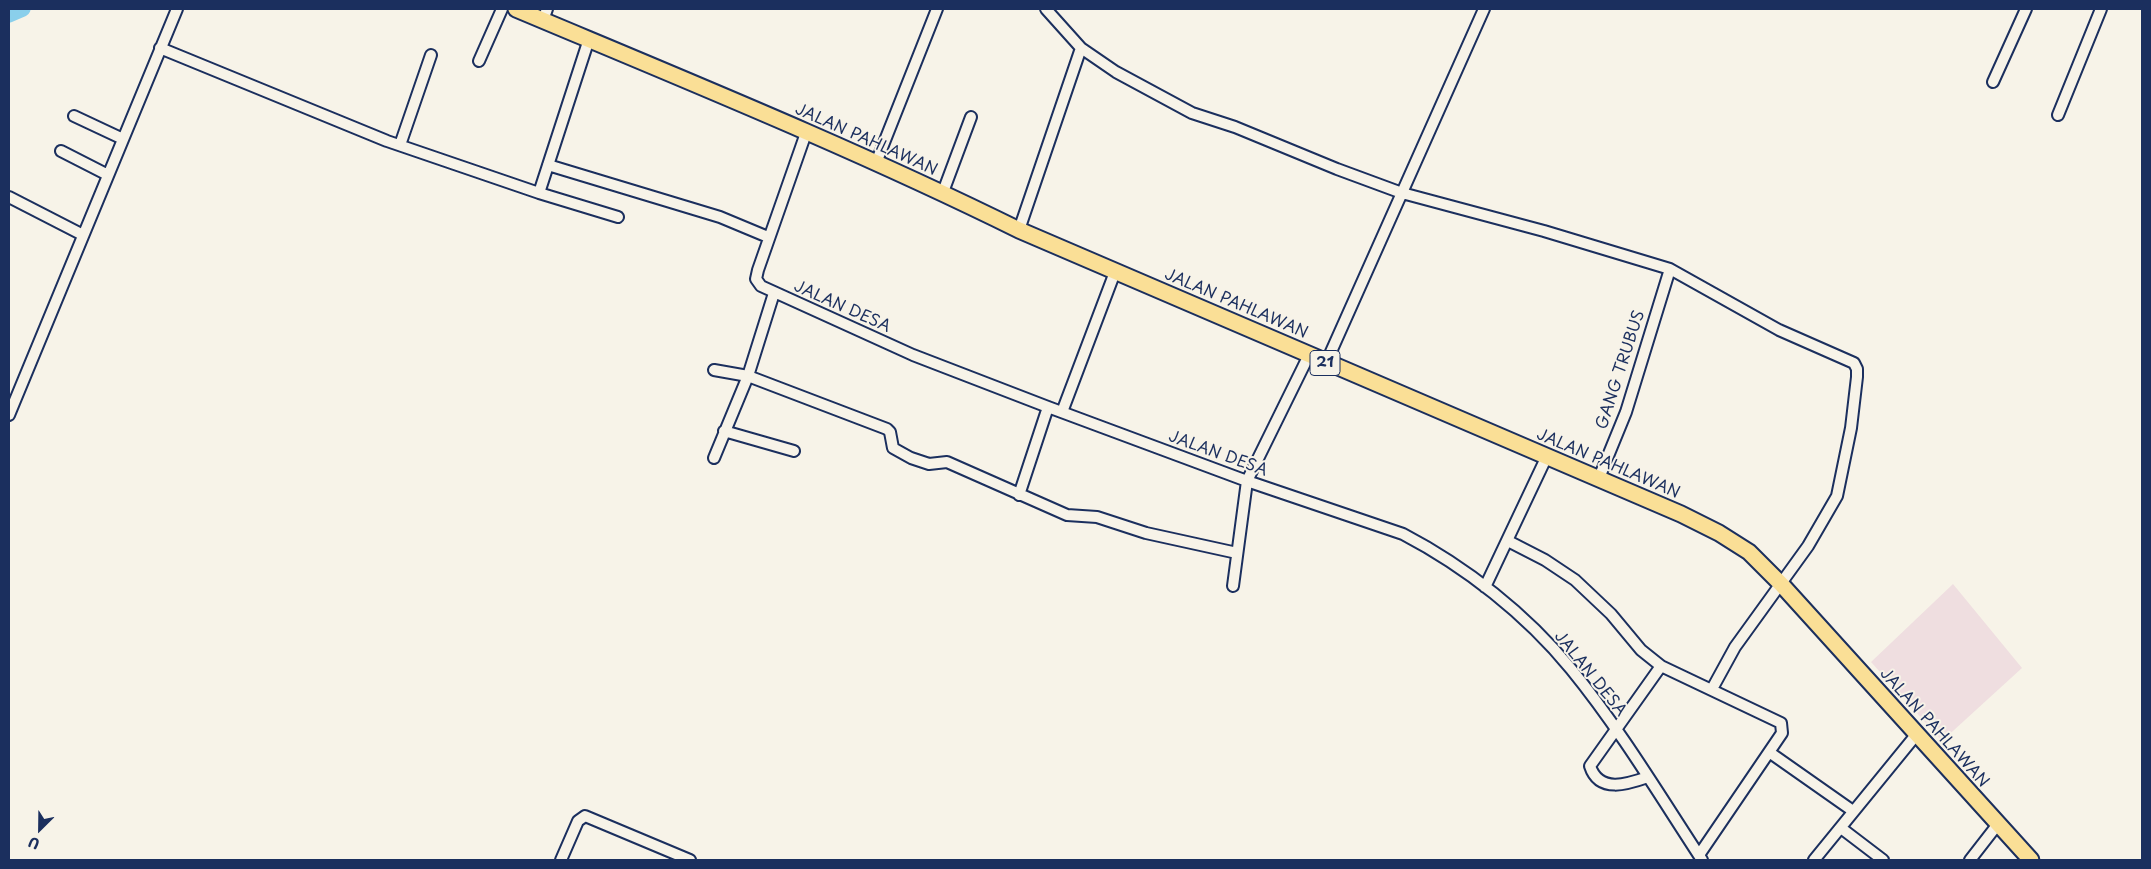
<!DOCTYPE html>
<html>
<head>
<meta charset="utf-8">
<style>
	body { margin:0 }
	#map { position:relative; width:2151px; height:869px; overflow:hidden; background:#f7f3e8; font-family:"Playpen Sans",sans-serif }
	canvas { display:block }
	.frame { position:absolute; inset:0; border:10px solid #1b2f5e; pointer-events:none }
	.north { position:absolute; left:15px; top:804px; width:50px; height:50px; -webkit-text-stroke:4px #f7f3e8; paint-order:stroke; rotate:203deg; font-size:14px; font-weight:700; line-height:20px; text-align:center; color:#1b2f5e }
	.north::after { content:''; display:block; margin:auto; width:18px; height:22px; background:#1b2f5e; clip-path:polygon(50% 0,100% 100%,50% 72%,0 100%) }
</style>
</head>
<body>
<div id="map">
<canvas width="2151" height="869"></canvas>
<div class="frame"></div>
<div class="north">U</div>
</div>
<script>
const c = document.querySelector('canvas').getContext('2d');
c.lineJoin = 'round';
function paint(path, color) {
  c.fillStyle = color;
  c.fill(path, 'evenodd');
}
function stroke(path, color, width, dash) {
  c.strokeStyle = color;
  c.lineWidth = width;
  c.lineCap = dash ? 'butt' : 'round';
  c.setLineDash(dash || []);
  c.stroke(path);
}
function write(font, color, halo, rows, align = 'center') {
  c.font = font + ' "Playpen Sans",sans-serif';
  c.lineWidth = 4;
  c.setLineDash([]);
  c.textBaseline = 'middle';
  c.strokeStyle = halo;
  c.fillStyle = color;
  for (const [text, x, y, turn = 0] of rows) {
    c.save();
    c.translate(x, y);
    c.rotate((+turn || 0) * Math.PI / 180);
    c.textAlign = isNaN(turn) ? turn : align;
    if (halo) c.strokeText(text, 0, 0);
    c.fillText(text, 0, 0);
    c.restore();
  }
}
paint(new Path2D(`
	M1953 584 2022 668 1942 741 1871 662Z`), '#efdee0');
stroke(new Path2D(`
	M9 15 23 9`), '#8acfeb', 15);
const minor = new Path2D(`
	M1046 9 1081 48 1116 72 1192 113 1235 127 1337 169 1402 193 1544 231 1670 269 1779 330 1854 363 1857 369V377L1851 428 1837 496 1808 546 1735 647 1712 689
	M543 20 547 9
	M160 48 387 141 539 193 589 39
	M479 61 502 9
	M1993 82 2026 9
	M2058 115 2101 9
	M74 116 123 139
	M806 133 758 270 756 279 761 286 913 355 1048 407 1247 481 1403 534C1466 567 1526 614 1571 669 1620 729 1660 796 1702 860
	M400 145 431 55
	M61 151 108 175
	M876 163 937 9
	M548 165 720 217 768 237
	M943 192 971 117
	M539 193 618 217
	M9 197 83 235
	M1019 230 1081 48
	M1326 363 1484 9
	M714 370 748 376 887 429 890 432 893 448 911 458 929 464 947 462 1067 515 1097 517 1146 533 1237 553
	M1062 412 1115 272
	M9 415 177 9
	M724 431 794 451
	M714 458 748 376 774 293
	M1599 478 1626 412 1670 269
	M1019 495 1048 407
	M1508 541 1545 560 1575 580 1611 614 1641 650 1661 666
	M1233 586 1247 481 1309 355
	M1485 587 1547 456
	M1769 752 1853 811
	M1648 777C1628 784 1599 794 1590 766L1661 666 1781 723 1782 733 1699 855
	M1841 828 1883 860
	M561 860 578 821 585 816 690 860
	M1814 860 1916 735
	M1970 860 1998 824`);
const highway = new Path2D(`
	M516 9C685 80 855 149 1019 230L1681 514 1719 533 1749 552 1781 584 2031 860`);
stroke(minor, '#1b2f5e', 14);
stroke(highway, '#1b2f5e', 19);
stroke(minor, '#f7f3e8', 10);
stroke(highway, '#fadf96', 15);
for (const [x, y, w] of [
	[1325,363,30]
]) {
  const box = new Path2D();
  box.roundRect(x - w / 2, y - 12.5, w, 25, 4);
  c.fillStyle = '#f7f3e8';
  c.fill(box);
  stroke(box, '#1b2f5e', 1);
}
write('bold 15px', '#1b2f5e', null, [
	["21",1325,363]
]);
write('16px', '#1b2f5e', '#f7f3e8', [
	["JALAN PAHLAWAN",866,140,24],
	["JALAN PAHLAWAN",1236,304,23],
	["JALAN DESA",842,307,24],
	["GANG TRUBUS",1621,370,-72],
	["JALAN DESA",1218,454,20],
	["JALAN PAHLAWAN",1608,464,23],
	["JALAN DESA",1590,674,51],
	["JALAN PAHLAWAN",1934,728,48]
]);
</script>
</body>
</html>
